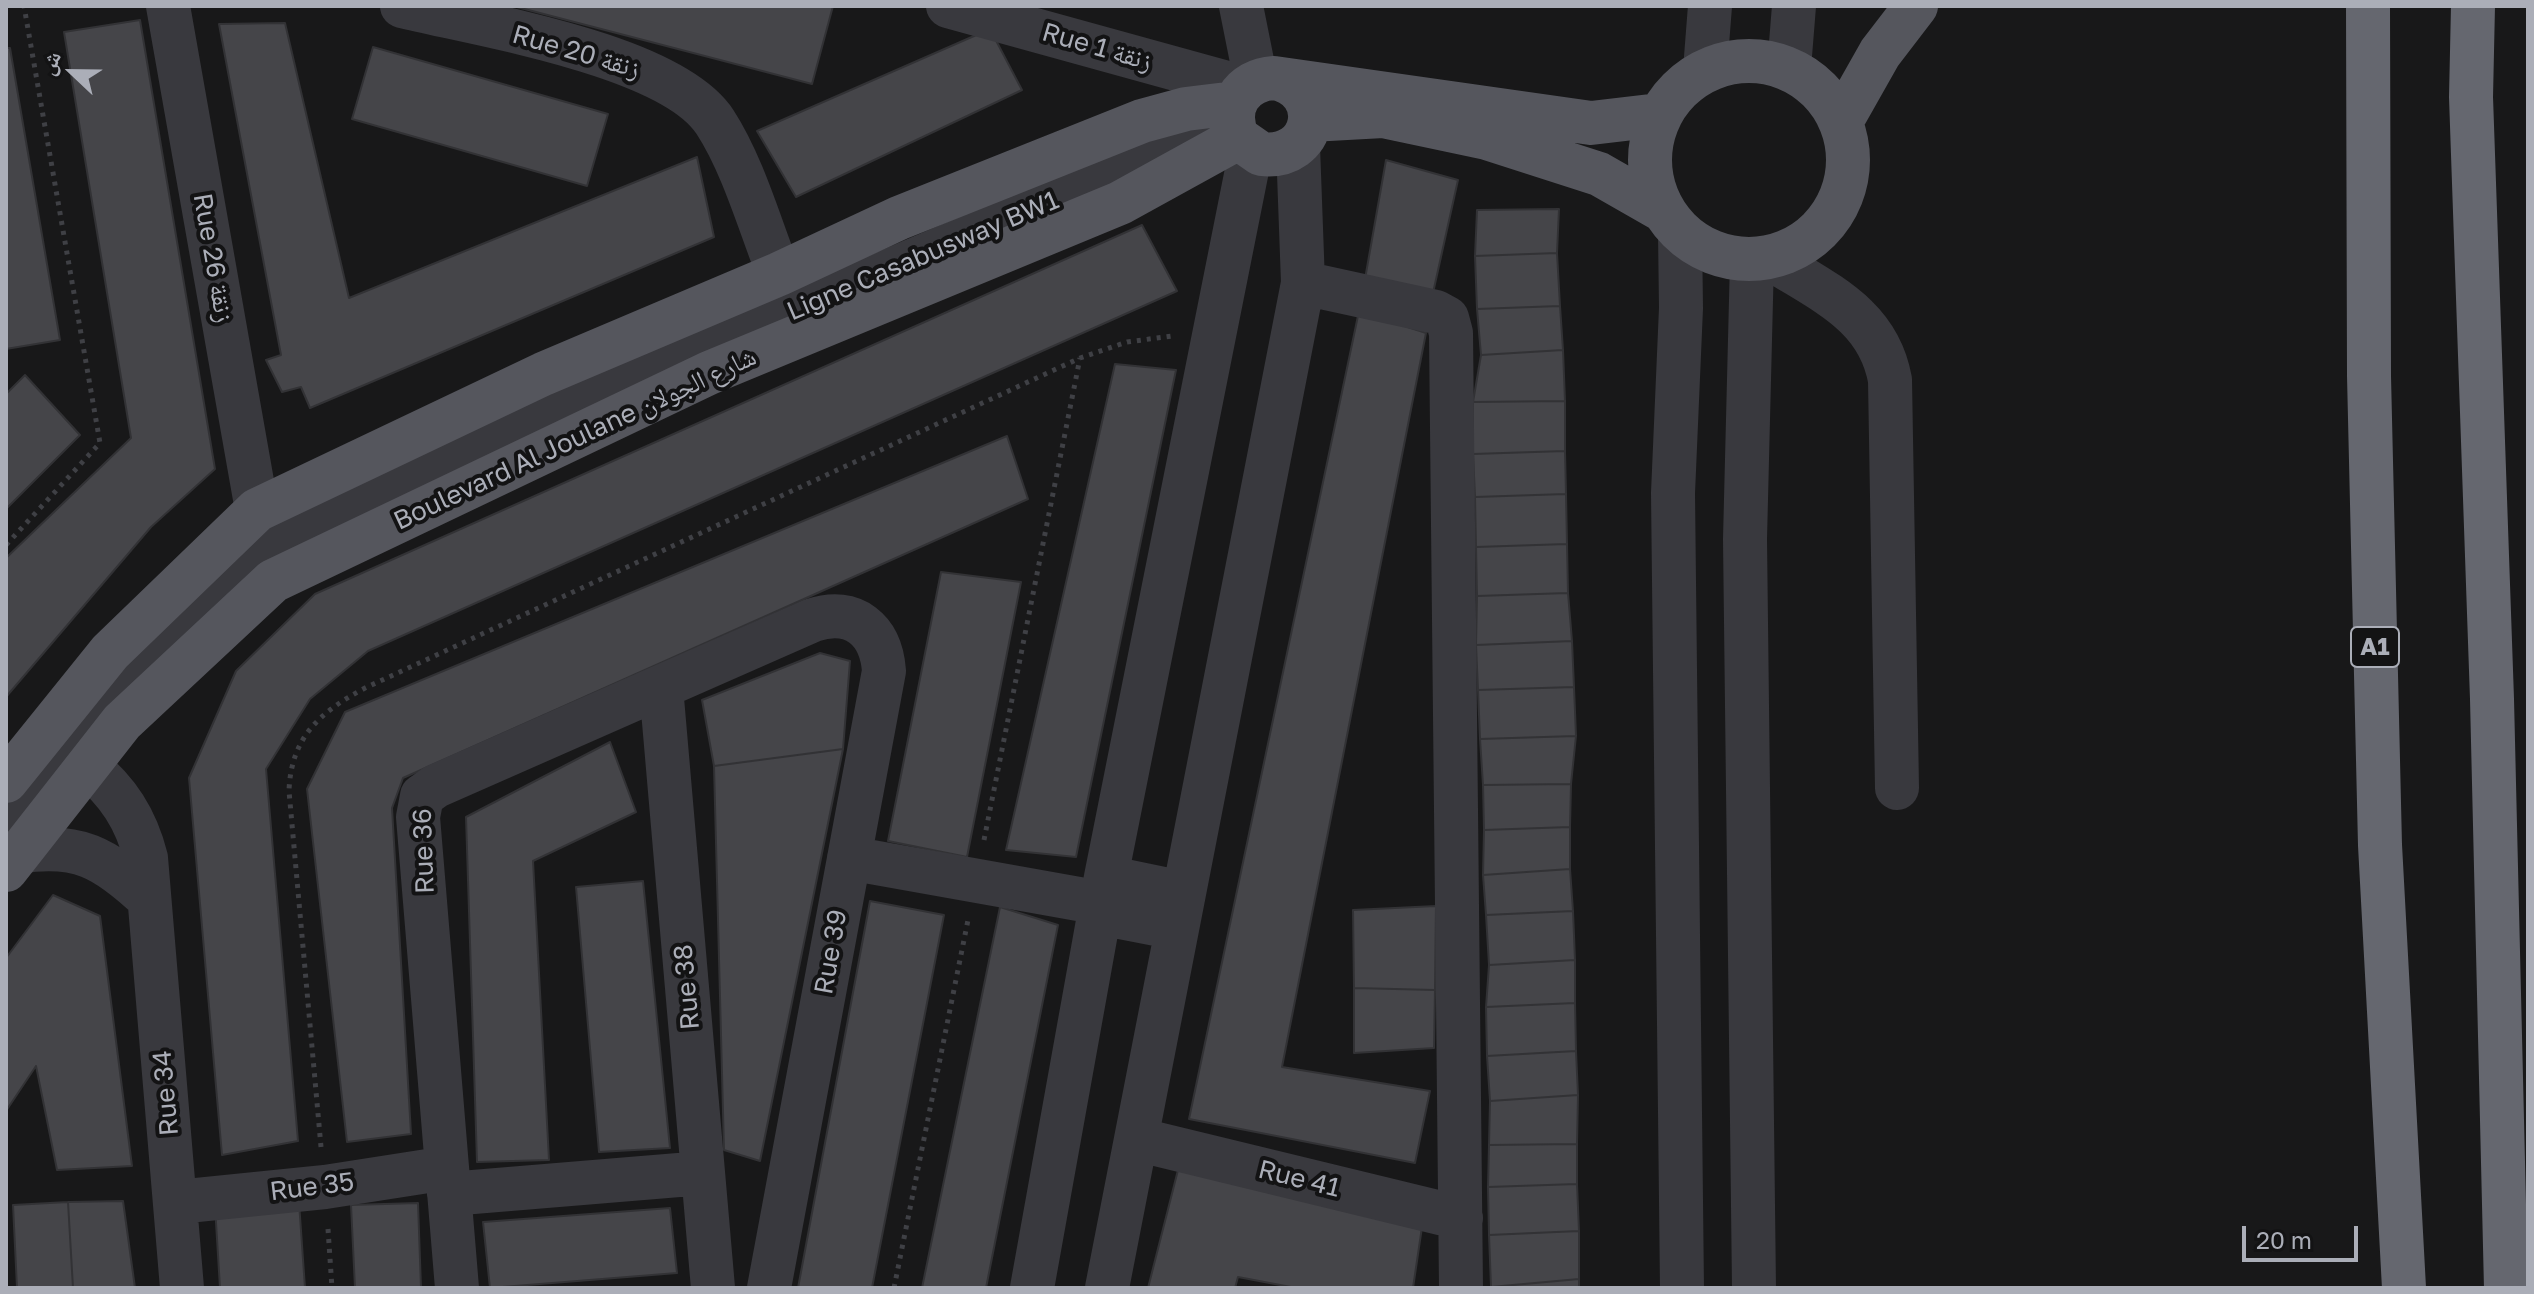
<!DOCTYPE html>
<html>
<head>
<meta charset="utf-8">
<style>
	body { margin:0 }
	#map { position:relative; width:2534px; height:1294px; overflow:hidden; background:#181819; font-family:"Golos Text","Noto Naskh Arabic",sans-serif }
	canvas { display:block }
	.frame { position:absolute; inset:0; border:8px solid #abaeb8; pointer-events:none }
	.north { position:absolute; left:32px; top:32px; width:80px; height:80px; -webkit-text-stroke:6px #131314; paint-order:stroke; rotate:292deg; font-size:22px; font-weight:700; line-height:32px; text-align:center; color:#abaeb8 }
	.north::after { content:''; display:block; margin:auto; width:28px; height:36px; background:#abaeb8; clip-path:polygon(50% 0,100% 100%,50% 72%,0 100%) }
	.scale { position:absolute; left:2242px; top:1226px; width:116px; height:36px; box-sizing:border-box; border:4px solid #abaeb8; border-top:0; padding-left:10px; font-size:24px; line-height:28px; white-space:nowrap; color:#abaeb8; -webkit-text-stroke:6px #131314; paint-order:stroke }
</style>
</head>
<body>
<div id="map">
<canvas width="2534" height="1294"></canvas>
<div class="frame"></div>
<div class="north">ش</div>
<div class="scale">20 m</div>
</div>
<script>
const c = document.querySelector('canvas').getContext('2d');
c.lineJoin = 'round';
function paint(path, color) {
  c.fillStyle = color;
  c.fill(path, 'evenodd');
}
function stroke(path, color, width, dash) {
  c.strokeStyle = color;
  c.lineWidth = width;
  c.lineCap = dash ? 'butt' : 'round';
  c.setLineDash(dash || []);
  c.stroke(path);
}
function write(font, color, halo, rows, align = 'center') {
  c.font = font + ' "Golos Text","Noto Naskh Arabic",sans-serif';
  c.lineWidth = 8;
  c.setLineDash([]);
  c.textBaseline = 'middle';
  c.strokeStyle = halo;
  c.fillStyle = color;
  for (const [text, x, y, turn = 0] of rows) {
    c.save();
    c.translate(x, y);
    c.rotate((+turn || 0) * Math.PI / 180);
    c.textAlign = isNaN(turn) ? turn : align;
    if (halo) c.strokeText(text, 0, 0);
    c.fillText(text, 0, 0);
    c.restore();
  }
}
const building = new Path2D(`
	M513 6H833L812 84Z
	M140 20 215 469 151 527 6 697V558L131 438 64 32Z
	M285 23 349 298 697 157 714 237 310 408 301 387 282 392 266 360 281 355 219 24Z
	M990 29 1022 90 796 197 757 131Z
	M373 47 608 114 587 186 352 119Z
	M6 48H10L60 340 6 349Z
	M1386 160 1458 180 1433 293 1365 279Z
	M1559 209 1557 253 1475 256 1477 210Z
	M1142 225 1177 291 368 651 310 699 266 769 298 1141 222 1155 189 778 236 671 315 594Z
	M1557 253 1560 306 1477 309 1475 256Z
	M1560 306 1563 350 1481 355 1477 309Z
	M1359 311 1426 333 1282 1067 1430 1091 1415 1163 1189 1119Z
	M1563 350 1565 401 1473 402 1481 355Z
	M1115 364 1176 370 1076 857 1006 850Z
	M25 375 80 435 6 509V394Z
	M1565 401V451L1473 454V402Z
	M1007 436 1028 499 403 778 392 808 411 1134 347 1142 307 789 345 712Z
	M1565 451 1566 494 1475 497 1473 454Z
	M1566 494 1567 544 1476 547 1475 497Z
	M1567 544 1568 593 1477 596 1476 547Z
	M941 572 1021 582 967 857 888 841Z
	M1568 593 1572 641 1476 645 1477 596Z
	M1572 641 1574 687 1478 690 1476 645Z
	M820 653 850 661 843 749 714 766 702 700Z
	M1574 687 1576 736 1480 739 1478 690Z
	M1576 736 1571 784 1483 785 1480 739Z
	M610 742 636 812 533 861 549 1160 477 1162 466 817Z
	M843 749 760 1161 724 1150 714 766Z
	M1571 784 1570 827 1484 830 1483 785Z
	M1570 827V869L1483 875 1484 830Z
	M1570 869 1573 911 1486 915 1483 875Z
	M643 881 670 1148 599 1152 576 887Z
	M53 895 100 916 132 1166 57 1170 36 1066 6 1111V958Z
	M870 901 944 915 872 1288H798Z
	M1436 906 1435 990 1354 988 1353 910Z
	M1000 907 1058 925 986 1288H922Z
	M1573 911 1575 960 1489 965 1486 915Z
	M1575 960V1003L1486 1007 1489 965Z
	M1354 988 1435 990 1434 1048 1354 1053Z
	M1575 1003 1576 1051 1487 1056 1486 1007Z
	M1576 1051 1578 1095 1490 1101 1487 1056Z
	M1578 1095 1577 1144 1489 1145 1490 1101Z
	M1577 1144V1184L1488 1187 1489 1145Z
	M1179 1166 1422 1227 1413 1288H1296L1238 1277 1235 1288H1148Z
	M1577 1184 1579 1231 1489 1235 1488 1187Z
	M123 1201 135 1288H73L68 1202Z
	M68 1202 73 1288H17L13 1205Z
	M299 1202 305 1288H220L215 1206Z
	M418 1203 421 1288H355L351 1205Z
	M670 1208 677 1273 490 1288 483 1222Z
	M1579 1231V1279L1491 1287 1489 1235Z
	M1579 1279V1288H1491V1287Z`);
paint(building, '#454549');
stroke(building, '#323235', 2);
stroke(new Path2D(`
	M6 545 100 443 24 6
	M984 840 1080 358
	M321 1147 289 791C291 737 320 712 365 688L1080 358 1127 342 1172 336
	M328 1229 332 1288
	M894 1288 968 920`), '#3f4045', 5, [4, 6]);
stroke(new Path2D(`
	M168 6 257 510
	M402 6C481 25 671 55 715 122 743 165 760 226 779 274
	M948 6 1245 88
	M1241 6 1256 81
	M1789 68 1794 6
	M1705 70 1710 6
	M1680 233 1681 308 1673 493 1682 1288
	M1770 258C1822 292 1878 313 1890 380L1897 788
	M1752 260 1745 539 1754 1288
	M1303 283 1436 312 1447 318 1451 333 1461 1288
	M661 687 713 1288
	M87 766C118 791 136 819 146 858L182 1288
	M6 828 117 692 264 546 394 483 1066 195 1200 143
	M18 852C78 842 105 858 148 898
	M849 858 1101 903
	M1106 877 1183 893
	M1099 913 1176 928
	M1136 1139 1461 1218
	M449 1194 703 1173
	M177 1202 325 1187 447 1168
	M457 1288 418 817 422 796 436 786 813 620C854 607 881 630 884 671L769 1288
	M1032 1288 1106 877 1251 150
	M1107 1288 1303 283 1298 146`), '#39393e', 44);
stroke(new Path2D(`
	M1650 160a99 99 0 1 1 198 0a99 99 0 1 1-198 0Z
	M1274 78C1330 89 1317 161 1261 154L1238 138C1224 108 1241 80 1274 78L1591 123 1659 115
	M1310 120 1383 116 1487 138 1599 174 1662 210
	M1841 122 1880 53 1916 6
	M6 781 110 652 257 510 543 374 779 274 899 218 1142 121 1186 109 1235 103
	M6 870 122 722 273 581 709 373 1120 203 1238 138`), '#55565d', 44);
stroke(new Path2D(`
	M2368 6 2369 376 2380 845 2404 1288
	M2473 6 2471 97 2492 699 2506 1288`), '#65676f', 44);
for (const [x, y, w] of [
	[2375,647,48]
]) {
  const box = new Path2D();
  box.roundRect(x - w / 2, y - 20, w, 40, 6);
  c.fillStyle = '#131314';
  c.fill(box);
  stroke(box, '#abaeb8', 2);
}
write('bold 24px', '#abaeb8', null, [
	["A1",2375,647]
]);
write('26px', '#abaeb8', '#131314', [
	["Rue 1 زنقة",1097,47,16],
	["Rue 20 زنقة",576,52,16],
	["Ligne Casabusway BW1",923,256,-23],
	["Rue 26 زنقة",213,258,80],
	["Boulevard Al Joulane شارع الجولان",575,439,-25],
	["Rue 36",424,851,-92],
	["Rue 39",831,952,-80],
	["Rue 38",687,987,-95],
	["Rue 34",166,1093,-95],
	["Rue 41",1299,1179,14],
	["Rue 35",312,1187,-7]
]);
</script>
</body>
</html>
